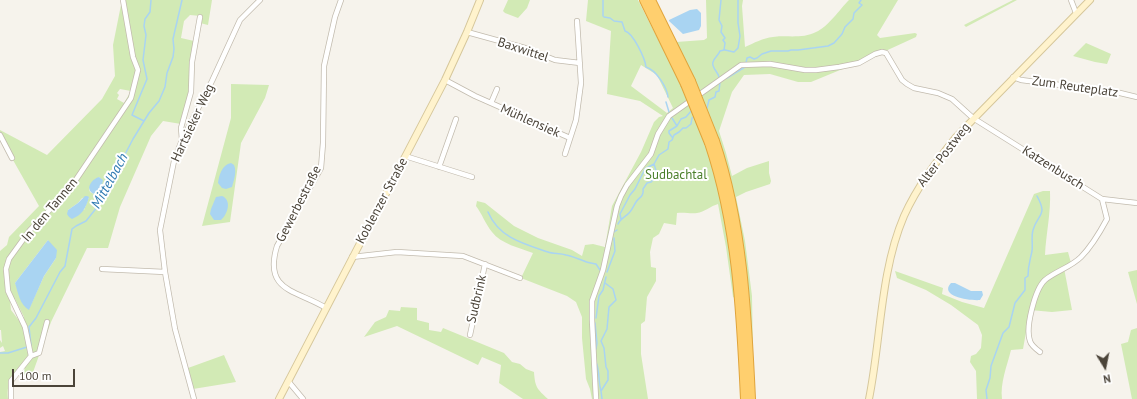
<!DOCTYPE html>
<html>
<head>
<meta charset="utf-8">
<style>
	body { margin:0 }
	#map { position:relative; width:1137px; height:399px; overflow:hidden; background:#f6f3ec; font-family:"PT Sans",sans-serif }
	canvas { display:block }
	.north { position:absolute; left:1085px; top:347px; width:40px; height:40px; -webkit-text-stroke:3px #fff; paint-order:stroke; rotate:170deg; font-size:11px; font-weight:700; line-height:16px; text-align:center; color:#4b4439 }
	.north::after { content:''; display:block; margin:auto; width:14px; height:18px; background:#4b4439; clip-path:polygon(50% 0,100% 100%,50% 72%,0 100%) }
	.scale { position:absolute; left:12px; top:369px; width:63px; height:18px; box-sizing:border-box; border:2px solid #4b4439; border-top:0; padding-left:5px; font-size:12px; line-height:14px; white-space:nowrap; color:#4b4439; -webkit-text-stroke:3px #fff; paint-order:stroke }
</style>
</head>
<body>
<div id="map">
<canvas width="1137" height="399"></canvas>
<div class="north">N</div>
<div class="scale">100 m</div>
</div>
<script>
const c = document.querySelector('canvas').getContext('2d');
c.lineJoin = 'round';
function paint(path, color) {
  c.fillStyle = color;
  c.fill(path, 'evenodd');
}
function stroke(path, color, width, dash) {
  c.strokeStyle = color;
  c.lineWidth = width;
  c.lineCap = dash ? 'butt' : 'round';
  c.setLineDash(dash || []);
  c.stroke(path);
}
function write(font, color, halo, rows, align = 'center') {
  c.font = font + ' "PT Sans",sans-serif';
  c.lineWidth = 4;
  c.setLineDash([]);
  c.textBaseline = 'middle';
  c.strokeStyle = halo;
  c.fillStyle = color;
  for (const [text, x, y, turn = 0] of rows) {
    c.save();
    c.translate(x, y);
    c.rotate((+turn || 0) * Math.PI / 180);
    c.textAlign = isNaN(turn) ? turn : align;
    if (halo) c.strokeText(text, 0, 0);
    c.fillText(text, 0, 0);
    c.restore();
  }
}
paint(new Path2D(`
	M122 0H212L208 25 200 23 201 16 190 15 184 21 181 38 194 41 189 93 181 124 163 121 151 136 120 207 108 248H87L51 322 32 375 14 376C8 383 7 390 8 399H0V352L5 351 3 346 0 348V340L2 343 1 330H0V251L7 245 9 237 39 206 0 137V130L47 155 102 99 115 76 113 45ZM120 89 131 91 124 103 117 99 119 95 117 93ZM99 177 102 180C103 187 99 190 94 194L90 192 89 189ZM89 197 84 210H68L78 203 82 198ZM48 240 56 258 44 276 29 309 15 283ZM15 299 24 317 21 323 11 310 10 300Z
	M508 0H530L527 8 518 18 505 13 503 11Z
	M588 0H638L682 86 701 95 676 42 704 40 707 38 706 0H743L742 6 745 47C754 43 763 38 773 37 788 35 803 39 816 32 828 27 840 9 849 0H898L877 35 880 38 915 33 917 34 916 37 879 54 811 82H798L770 74 744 75 732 92 719 131 726 153 732 176 747 168 769 161V173L771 181 770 184 746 192 736 197 745 241 752 296 753 355C745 283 742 209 719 140L711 159 723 206 729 241 735 298 733 297 726 247 718 204C711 206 704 212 697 213 691 214 684 212 677 213L676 225 664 223 659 234 653 238 650 252 651 267 656 268V281L647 297 645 321 641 324V354L648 399H592L590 389 586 379 582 338V317L576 302 567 296 521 278 533 253C520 248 501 244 492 232 485 223 482 214 476 206L477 201 485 203 514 226 538 238 572 250 582 256 585 245 593 244 605 247 612 206 641 152 654 122 659 117 663 116 640 101 607 94 611 31 586 21ZM641 65 657 75 673 108 667 113 631 86Z
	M1013 0H1017L966 27 964 25Z
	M1086 43 1111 54 1107 64 1095 62 1073 56Z
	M231 84 269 85 265 98 241 143 230 222 202 226 231 118Z
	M1043 191H1050C1051 213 1046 234 1045 255L1068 252 1071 263 1064 268 1072 310 1052 312 1030 310 1023 349 1011 350C1007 366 1000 383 1002 399H977L976 371 970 362 971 356 976 354 981 348 982 335 978 325 951 305 926 290 897 278 895 271 943 288 942 294 962 302 984 308 1034 194Z
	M1137 270V304L1128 272Z
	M401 307 417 308V320L429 323V330L441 332 443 328 504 353 512 362 520 364 526 369 534 372C535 387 537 389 548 399H523L499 383 501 365 482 357 478 365 397 326 364 337 375 322 386 317 389 310 400 311Z
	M1137 328V399H1132L1121 344 1128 342 1131 330Z
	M224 355 236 382 193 389 188 368Z`), '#d2eab5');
paint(new Path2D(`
	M697 9 701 13V26L699 30 683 34 669 21V20L690 10Z
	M231 163 234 165C237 172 234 180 232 187L226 189 222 188 218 183C219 175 222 165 231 163Z
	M99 177 103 180C102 187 99 190 94 194 84 189 92 179 99 177Z
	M85 196H87L89 197C86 208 82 215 72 219L69 217 67 214 68 210 78 203Z
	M222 196C232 200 228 214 221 220H214L210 214 211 209 216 197Z
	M48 240 57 250 56 258 44 276 29 310C20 305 18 293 15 283Z
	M951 283H955L971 291H982L983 295 980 300C972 301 938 297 951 283Z`), '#a9d4f2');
stroke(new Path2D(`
	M603 0V16
	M604 17 610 18 614 21 622 22 625 31C633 33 645 58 646 67 656 70 667 87 668 97
	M725 50 734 52 738 48 740 36 738 23V0
	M746 63 747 58 750 57 754 59 757 58 762 54 771 51H788L791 50H798L828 46 834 43 842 34 845 27 853 19 854 13 862 5 859 3 861 0
	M719 77C718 72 711 67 713 62 714 58 718 56 720 51L724 50 725 43 723 40 725 38 721 32 722 26 719 20 721 0
	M727 78 745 67
	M666 102 669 112
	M705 109 707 108 709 100 715 97 716 92 719 91 720 82
	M672 118 677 126
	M144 121 132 115 147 79 143 60 146 35 144 26 145 19 150 12 151 0
	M672 137 669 133V131L677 126 681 119 686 117 692 110
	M488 212C499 238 524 244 548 252 553 254 560 253 566 255 572 256 578 259 584 261 588 263 592 263 596 264L600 270
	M621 219 620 214 630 195 635 189 645 169 654 164 659 155 668 149 669 142 672 140 674 135 679 132 683 128H686L691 124 692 118 695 116
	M618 224C620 219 625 217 629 213 632 210 634 205 636 202 639 197 644 197 643 189L647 183 651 182 656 177 657 174 654 164
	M614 232 617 230
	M607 272 615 251 614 238
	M596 318 599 296 603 290 606 277
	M595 323 597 343 596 349
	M31 345 29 327 36 318 60 272 65 266 72 229 76 226 86 221 98 206 133 139 149 113 159 101 165 87 167 73 173 57 174 49 173 39 182 0
	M0 353H8L27 347
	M596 362C600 371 598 381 601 391
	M602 399 601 391 608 380V371L606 367 604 348 601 341 607 329 609 307 616 300 613 289 605 283
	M987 399 986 390 990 378 991 366 1003 333 1009 327 1015 303 1025 290V278L1028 276C1028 265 1030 261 1032 251 1033 244 1031 237 1033 230 1038 213 1048 216 1037 196`), '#a9d4f2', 1.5);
const street = new Path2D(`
	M1071 0 1076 13
	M467 32 525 48 555 60 580 63
	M1013 77 1021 80 1116 92 1137 97
	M445 80 475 96 570 138
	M491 103 497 89
	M0 135 12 158
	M182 140 181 128 191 92 192 62 200 17
	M565 154 576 120 581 83 577 21
	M405 156 472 177
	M439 167 456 119
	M352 257 397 252 463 256 520 278
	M102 269 165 272
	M326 308C297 290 263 292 277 246L321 168 323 143 324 66 335 17 341 0
	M470 335 485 264
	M1040 352C1036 349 1031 345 1030 341 1025 328 1035 289 1045 280 1056 271 1071 267 1081 257 1091 247 1100 232 1107 219L1102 199
	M31 356 39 353 47 322
	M288 381 303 399
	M11 399V381L31 356 25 327 8 291 6 269 9 259 30 230 69 190 131 98 138 70 133 57 123 0
	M194 399 175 329 165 272 160 230 174 161 182 140 212 81 240 20 260 0
	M596 399 592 320V301L603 270 617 206 621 196 627 185 651 154 658 134 669 116 741 65 770 64 805 70H816L839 67 859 63 875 54 882 52 886 53 902 80 907 84 914 88 938 93 952 99 973 118 1102 199 1137 203`);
const secondary = new Path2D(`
	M279 399 445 80 467 32 480 0
	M869 399C881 340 880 272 904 216 917 187 936 162 956 137L1090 0`);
const highway = new Path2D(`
	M644 0 685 84
	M651 0 691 81
	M715 141C743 224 747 312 751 399
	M709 143C737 226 741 312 745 399`);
stroke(street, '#c2bbae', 6);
stroke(secondary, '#d6c79b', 8);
stroke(highway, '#e0a43c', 10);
stroke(street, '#fff', 4.5);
stroke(secondary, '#fff3cd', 6);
stroke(highway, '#ffcf6e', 8);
const highwayBridge = new Path2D(`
	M691 81 715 141
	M685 84 709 143`);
stroke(highwayBridge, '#e0a43c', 10, []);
stroke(highwayBridge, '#ffcf6e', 8);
write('13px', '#4b4439', '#fff', [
	["Baxwittel",523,50,18],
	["Zum Reuteplatz",1075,87,8],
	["Mühlensiek",530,121,24],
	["Hartsieker Weg",193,123,-65],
	["Alter Postweg",944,155,-52],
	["Katzenbusch",1053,168,32],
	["Koblenzer Straße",382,201,-62],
	["Gewerbestraße",299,204,-63],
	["In den Tannen",50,210,-50],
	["Sudbrink",477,299,-77]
]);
write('13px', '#4a7f2a', '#fff', [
	["Sudbachtal",676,175]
]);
write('italic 14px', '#2e7ab2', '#fff', [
	["Mittelbach",110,181,-61]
]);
</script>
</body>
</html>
